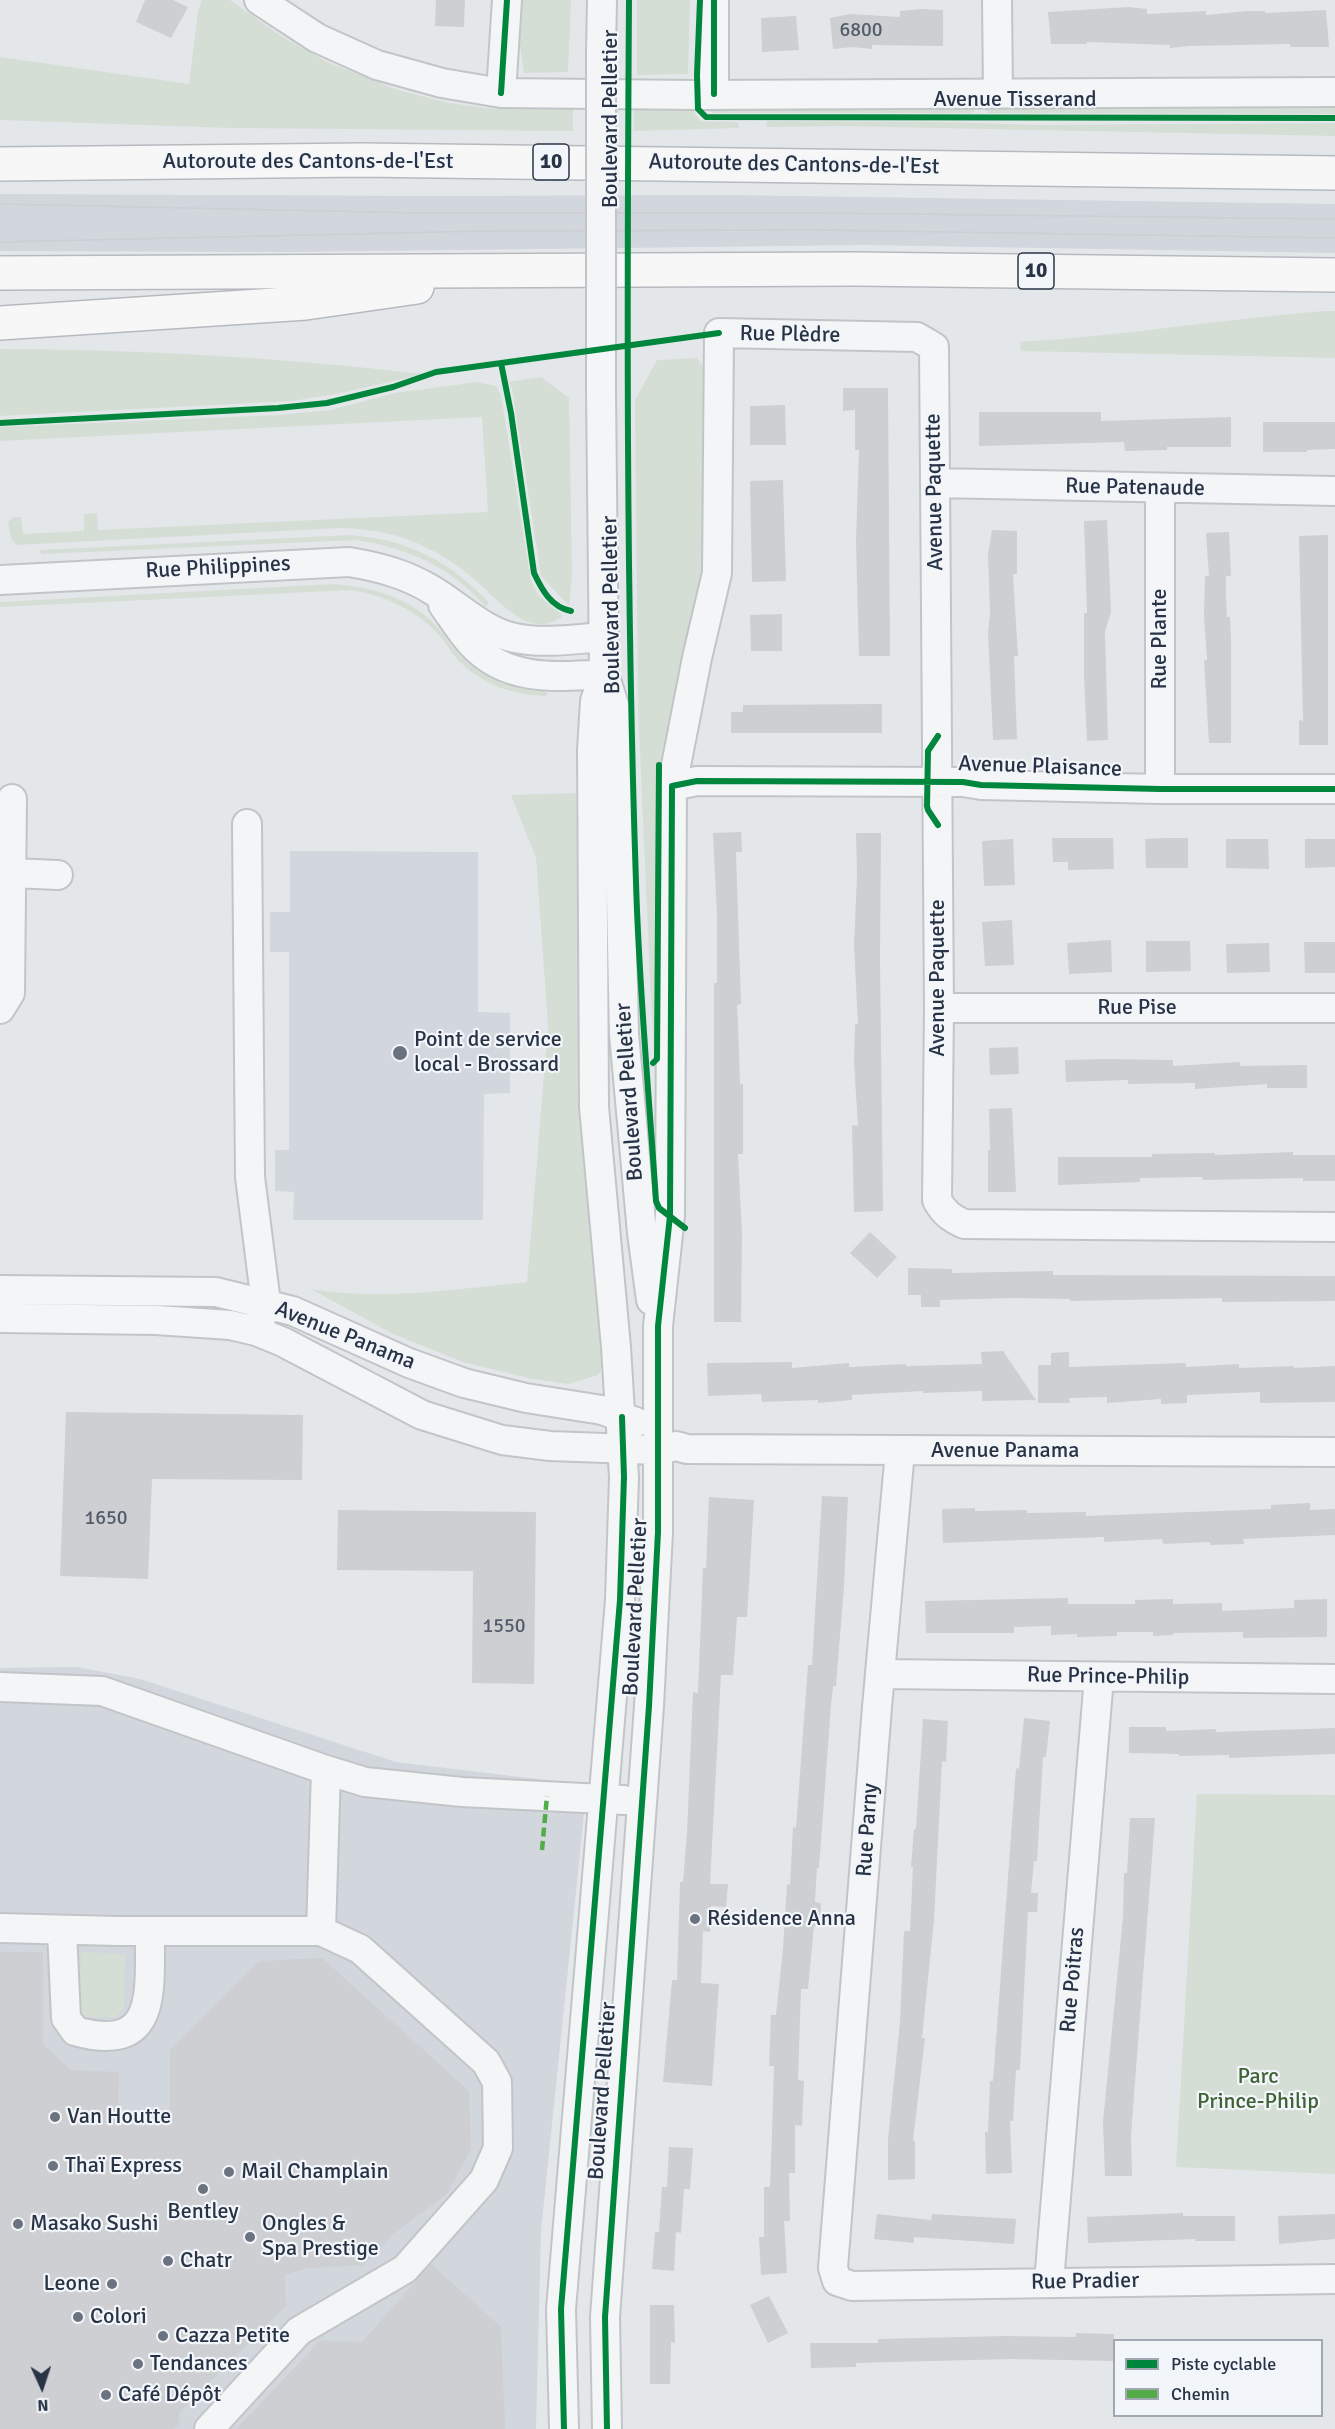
<!DOCTYPE html>
<html>
<head>
<meta charset="utf-8">
<style>
	body { margin:0 }
	#map { position:relative; width:1335px; height:2429px; overflow:hidden; background:#e4e7ea; font-family:Signika,sans-serif }
	canvas { display:block }
	.legend { position:absolute; left:1113px; top:2339px; width:210px; height:78px; box-sizing:border-box; background:#f2f5f9; border:2px solid #a1a8b1; margin:0; padding:8px 10px; list-style:none; font-size:18px; color:#283446 }
	.legend li { display:flex; align-items:center; gap:12px; height:30px }
	.legend b { width:30px; border:2px solid #a1a8b1 }
	.north { position:absolute; left:12px; top:2357px; width:60px; height:60px; -webkit-text-stroke:4px #f2f5f9; paint-order:stroke; rotate:177deg; font-size:16px; font-weight:700; line-height:24px; text-align:center; color:#283446 }
	.north::after { content:''; display:block; margin:auto; width:21px; height:27px; background:#283446; clip-path:polygon(50% 0,100% 100%,50% 72%,0 100%) }
</style>
</head>
<body>
<div id="map">
<canvas width="1335" height="2429"></canvas>
<ul class="legend">
<li><b style="height:8px;background:#00873e"></b>Piste cyclable</li>
<li><b style="height:8px;background:#53ac47"></b>Chemin</li>
</ul>
<div class="north">N</div>
</div>
<script>
const c = document.querySelector('canvas').getContext('2d');
c.lineJoin = 'round';
function paint(path, color) {
  c.fillStyle = color;
  c.fill(path, 'evenodd');
}
function stroke(path, color, width, dash) {
  c.strokeStyle = color;
  c.lineWidth = width;
  c.lineCap = dash ? 'butt' : 'round';
  c.setLineDash(dash || []);
  c.stroke(path);
}
function write(font, color, halo, rows, align = 'center') {
  c.font = font + ' Signika,sans-serif';
  c.lineWidth = 4.5;
  c.setLineDash([]);
  c.textBaseline = 'middle';
  c.strokeStyle = halo;
  c.fillStyle = color;
  for (const [text, x, y, turn = 0] of rows) {
    c.save();
    c.translate(x, y);
    c.rotate((+turn || 0) * Math.PI / 180);
    c.textAlign = isNaN(turn) ? turn : align;
    if (halo) c.strokeText(text, 0, 0);
    c.fillText(text, 0, 0);
    c.restore();
  }
}
paint(new Path2D(`
	M0 194 435 196 724 195 1335 204V253L866 245 288 252 0 251Z
	M290 851 478 852V1012L510 1013V1093L484 1094 483 1220H293L294 1192 275 1191V1150H289V952H270V912H290Z
	M77 1667 140 1679 396 1762 587 1785 541 2231 536 2429H0V1668Z`), '#d2d6dd');
paint(new Path2D(`
	M202 0H230L281 36 327 62 398 90 449 103 495 109H573V131L230 128 0 120V57L189 84 198 11Z
	M521 0H571L568 72 524 73 520 46Z
	M637 0H690L688 74 637 75Z
	M977 108 972 113H714L705 110Z
	M984 108H1335V114L987 113Z
	M634 110H693L700 121 738 122 739 128 634 131Z
	M767 121 940 122 1041 125 1335 123V136L837 126 767 127Z
	M1324 311H1335V358L1021 351 1020 342C1122 336 1222 319 1324 311Z
	M0 349C141 349 282 358 423 374L341 393 293 401 0 416Z
	M697 358 704 369 708 575 661 782 660 1153 651 1001 638 706 635 400 657 360Z
	M541 377 569 398 572 574 569 606 541 576 512 388 509 382Z
	M477 382 496 386 501 395 531 581 538 595 563 616C529 642 498 599 475 580 460 567 446 557 429 549 401 534 372 529 340 528L16 545 11 538 8 522 13 517H21L23 534 84 531V514L97 513 98 530 488 512 482 417 0 441V427L278 415 330 410 395 393Z
	M351 535C409 540 450 561 489 603L486 607C451 567 408 548 356 540L41 554 40 550Z
	M333 584C368 587 399 594 427 617 439 627 447 640 457 652 480 678 513 690 547 690V696C515 695 484 686 460 662 450 652 444 639 434 630 411 607 383 596 352 590L0 607V602Z
	M576 793 580 1094 604 1365 598 1375 569 1384 532 1379 463 1362 393 1334 311 1289C382 1301 456 1289 527 1282L548 1026 536 858 511 795Z
	M1197 1794 1335 1795V2174L1176 2167Z
	M85 1952 125 1954 124 2008 116 2017H83L79 2014 81 1954Z`), '#d5ded4');
paint(new Path2D(`
	M145 0H173L188 7 171 38 136 22Z
	M436 0H465L464 27 435 26Z
	M1128 7 1147 9V14L1206 11V15L1247 11H1265V13L1326 10 1329 47H1290V44L1189 46 1170 48V45L1087 42V44H1051L1048 12Z
	M921 9 943 10V46L872 45V49L852 47 833 49 830 18 850 14 900 17V11Z
	M796 16 799 50 762 52 761 18Z
	M843 388H888L890 656H859L856 542 859 450H855V410L843 411Z
	M785 405 786 445H750V406Z
	M979 412H1101V421L1231 417V447H1167V450L1125 451 1124 442 979 446Z
	M1263 422H1335V449L1307 450V452H1263Z
	M783 480 786 581 752 582 750 481Z
	M1107 520 1111 612 1105 632 1108 740 1087 741 1084 676V613H1087L1084 521Z
	M992 530 1017 531V574H1013L1018 656H1014L1017 739 993 740 988 632 990 613 988 554Z
	M1229 532 1231 576H1226V596L1227 617H1230L1231 639V743H1209L1204 660H1207L1204 616 1205 576H1209L1206 533Z
	M1328 535V745H1299V720L1303 721 1299 536Z
	M782 614V651H751L750 615Z
	M882 704V733H731V712H743V705Z
	M741 832 742 852H736L741 1004 737 1005 738 1022 740 1084H743V1154H738L742 1234 741 1322H714V983H717V916L713 833Z
	M856 833H881L880 957 883 1211 854 1212 852 1125 858 1126 854 1062 855 1024H858L854 945 857 876Z
	M1052 838H1113L1114 869 1068 870V862H1053Z
	M1167 838H1188V868H1146L1145 839Z
	M1013 839 1015 885 984 886 982 841Z
	M1226 839H1268L1269 869 1226 868Z
	M1305 839H1335V867L1305 868Z
	M1012 920 1014 965 985 966 982 922Z
	M1111 940 1112 972 1069 974 1067 943Z
	M1146 941H1190L1191 971 1146 972Z
	M1304 942H1335V973H1305Z
	M1269 943 1270 972 1227 973 1226 944Z
	M1018 1047 1019 1074 990 1075 989 1048Z
	M1105 1059 1173 1060V1066L1240 1062V1066L1307 1065V1088H1267V1084L1195 1089V1083L1128 1084V1080L1066 1082 1065 1060Z
	M1012 1108 1016 1192H988V1150H990L989 1109Z
	M1293 1152V1155H1335V1181H1303V1178L1203 1180 1202 1177 1140 1178V1182L1058 1185V1157H1152V1154L1215 1153V1155Z
	M870 1232 897 1257 877 1278 850 1253Z
	M908 1268 952 1269V1273L1053 1271V1275L1335 1276V1301L1222 1302V1298L1070 1301V1299L1014 1298 940 1300V1307H921V1295H908Z
	M1003 1351 1036 1400 982 1401V1391L923 1393V1391L852 1395V1400L818 1403V1400L762 1402 761 1394 708 1396 707 1363 792 1362V1368L849 1363V1367L906 1364V1366L982 1364 981 1352Z
	M1069 1352V1367L1185 1363 1186 1367 1239 1364V1368L1294 1366V1368L1335 1366V1402L1260 1403V1392L1187 1395V1403L1161 1404V1399L1107 1403V1397L1069 1398 1070 1403H1038V1365H1051V1353Z
	M66 1412 303 1415 302 1480 152 1479 148 1579 60 1576Z
	M822 1496 848 1497 844 1586 836 1686H833L831 1705 819 1868H817L815 1902 821 1903 820 1926H814L808 1989H801L798 2080 804 2081 802 2126 795 2125V2173H789L790 2221H784L787 2273 761 2275 759 2237H764V2187H770L772 2135 774 2066H769L771 2015H776L783 1949 787 1884 790 1885 793 1827 796 1828 808 1665H812Z
	M709 1497 754 1500 747 1617H737L733 1675H721L710 1884H728L726 1907 711 1906 710 1932 703 1931 701 1983 719 1984 712 2086 663 2082 672 1980H677L680 1882H683L687 1833 693 1692 698 1693 703 1568H706Z
	M1310 1503V1510L1335 1509V1535L1243 1539 1244 1544 1210 1545V1542L1163 1544 1162 1539 1104 1542V1537L943 1543 942 1509 975 1508V1511L1027 1510V1513L1086 1512V1516L1271 1509V1505Z
	M338 1510 536 1512 534 1684 472 1683 473 1571 337 1570Z
	M1068 1598V1604H1135V1600L1173 1599V1604L1222 1603V1611L1294 1608V1600L1327 1599V1637L1243 1638V1632L1173 1633V1635L1153 1636V1632H1117V1636L1077 1637V1634L1051 1635V1626L1014 1627V1633H926L925 1601Z
	M1024 1718 1050 1721 1046 1757H1043L1037 1861H1034L1031 1893H1038L1037 1912H1028L1020 2070H1016L1013 2121H1010L1012 2173 986 2174 985 2132H988L990 2081H993L1016 1768 1019 1769Z
	M923 1719 948 1721 946 1762 942 1761 934 1920 922 2038H925L913 2141H915V2179L888 2180V2139L900 2022 904 1931H910L913 1867H911L914 1829H916Z
	M1129 1727H1166V1731L1216 1729V1732L1335 1728V1754L1229 1758V1755L1179 1756V1754L1129 1753Z
	M1130 1818H1155L1131 2135 1132 2176H1105L1103 2122 1123 1917 1124 1873H1127Z
	M0 1952H43V2044L71 2070 119 2072 118 2120H170V2050L259 1961 322 1958 469 2091 471 2149 447 2194 392 2235 364 2265 308 2268 285 2275 286 2306 180 2412 179 2423 174 2429H0Z
	M669 2147 693 2148 690 2189H684L681 2233 676 2232 674 2271 652 2269 655 2232H659L662 2187H667Z
	M1183 2213V2216H1235V2241H1195V2239L1088 2243 1087 2217Z
	M877 2214 931 2220 932 2214 1016 2219 1014 2244 914 2237V2243L874 2239Z
	M1335 2214V2239L1279 2244 1278 2216Z
	M431 2264 501 2327 505 2429H236L320 2341 362 2342Z
	M769 2296 788 2333 768 2343 750 2305Z
	M650 2305H674L675 2343 671 2342 670 2384H650Z
	M1076 2333 1114 2334V2361L1011 2359 856 2363V2367L811 2368 810 2343H878V2339L1005 2336 1076 2337Z`), '#cdcfd2');
const minor = new Path2D(`
	M259 0 317 38 377 65 442 83 501 93 697 95 1335 92
	M714 0V94
	M997 0 998 93
	M601 51 602 0
	M501 93 507 0
	M601 392 604 674 617 714 624 1034 642 1233 651 1300
	M936 483 1335 491
	M1160 489V789
	M0 580 349 562C379 567 406 574 432 590 459 606 484 632 515 638 543 644 575 639 603 637
	M443 605C452 617 460 631 471 643 506 682 556 677 604 674
	M672 786 697 781 963 782 981 785 1160 789H1335
	M247 824 250 1177 266 1303 260 1321
	M13 873 58 875
	M939 1008H1335
	M0 1009 10 993 12 799
	M0 1290 216 1292 293 1311 409 1363 464 1383 526 1398 602 1410 636 1422
	M0 1318 156 1320 230 1325 256 1331 283 1342 422 1415 502 1440 550 1446 658 1450 676 1446 687 1449 1335 1452
	M900 1451 877 1707 833 2268 837 2281 852 2286 1335 2279
	M881 1674 1335 1679
	M0 1687 102 1691 326 1770 365 1782 462 1792 624 1800
	M0 1928 117 1931H321L360 1949 486 2062 497 2082 498 2148 484 2180 405 2269 299 2331 209 2429
	M62 1931 66 2018 75 2031C160 2055 149 1989 150 1931
	M321 1931 326 1770
	M1049 2282 1099 1677
	M564 2429 561 2309 620 1600 624 1477 616 1347 594 1107 592 750 595 701 604 674
	M607 2429 605 2317 649 1706 658 1532V1326L670 1216 672 786 697 658 717 573 719 333 917 337 934 347 939 1008 937 1200C944 1213 951 1218 964 1224L1335 1227`);
const highway = new Path2D(`
	M0 164 362 160 1335 173
	M0 273 856 269 1335 275
	M0 323 306 303 417 287`);
stroke(minor, '#c2c5c8', 32);
stroke(highway, '#b6babf', 36);
stroke(minor, '#f3f5f6', 28);
stroke(highway, '#f7f7f8', 33);
stroke(new Path2D(`
	M0 204 420 213H818L1335 219
	M0 242 485 231 818 230 1335 238`), '#cdcfd1', 1.5);
const minorBridge = new Path2D(`
	M601 392V51`);
stroke(minorBridge, '#c2c5c8', 32, []);
stroke(minorBridge, '#f3f5f6', 28);
stroke(new Path2D(`
	M542 1850 547 1796`), '#53ac47', 4.5, [9, 4.5]);
stroke(new Path2D(`
	M629 0C627 294 626 588 636 882 639 988 649 1094 656 1201L659 1208 685 1228
	M700 0 697 75 698 109 706 117 1335 118
	M714 0V94
	M501 93 507 0
	M501 363 511 413 534 573C542 590 551 607 571 611
	M0 423 278 408 327 403 393 387 436 372 719 333
	M938 736 928 751 927 806 928 810 938 825
	M672 786 697 781 963 782 981 785 1160 789H1335
	M653 1063 657 1059 659 765
	M564 2429 561 2309 620 1600 624 1477 622 1417
	M607 2429 605 2317 649 1706 658 1532V1326L670 1216 672 786`), '#00873e', 6);
for (const [x, y, r, color] of [
	[400,1053,8,"#6a737f"],
	[695,1919,6,"#6a737f"],
	[55,2117,6,"#6a737f"],
	[53,2166,6,"#6a737f"],
	[229,2172,6,"#6a737f"],
	[203,2189,6,"#6a737f"],
	[18,2224,6,"#6a737f"],
	[250,2237,6,"#6a737f"],
	[168,2261,6,"#6a737f"],
	[112,2284,6,"#6a737f"],
	[78,2317,6,"#6a737f"],
	[163,2336,6,"#6a737f"],
	[138,2364,6,"#6a737f"],
	[106,2395,6,"#6a737f"]
]) {
  const dot = new Path2D();
  dot.arc(x, y, r, 0, 2 * Math.PI);
  c.fillStyle = color;
  c.fill(dot);
  stroke(dot, '#f2f5f9', 2);
}
write('20px', '#525c6a', null, [
	["6800",861,31],
	["1650",106,1519],
	["1550",504,1627]
]);
for (const [x, y, w] of [
	[551,162,36],
	[1036,271,36]
]) {
  const box = new Path2D();
  box.roundRect(x - w / 2, y - 18, w, 36, 4.5);
  c.fillStyle = '#f2f5f9';
  c.fill(box);
  stroke(box, '#283446', 1.5);
}
write('bold 21px', '#283446', null, [
	["10",551,162],
	["10",1036,271]
]);
write('22px', '#283446', '#f2f5f9', [
	["Avenue Tisserand",1015,100],
	["Boulevard Pelletier",611,119,-90],
	["Autoroute des Cantons-de-l'Est",308,162],
	["Autoroute des Cantons-de-l'Est",794,165,1],
	["Rue Plèdre",790,335,1],
	["Rue Patenaude",1135,488,1],
	["Avenue Paquette",935,492,-91],
	["Rue Philippines",218,568,-3],
	["Boulevard Pelletier",612,605,-91],
	["Rue Plante",1160,639,-90],
	["Avenue Plaisance",1040,767,2],
	["Avenue Paquette",938,978,-90],
	["Rue Pise",1137,1008],
	["Boulevard Pelletier",630,1092,-94],
	["Avenue Panama",345,1336,22],
	["Avenue Panama",1005,1451],
	["Boulevard Pelletier",636,1607,-87],
	["Rue Prince-Philip",1108,1677,1],
	["Rue Parny",868,1830,-86],
	["Rue Poitras",1073,1980,-85],
	["Boulevard Pelletier",603,2091,-86],
	["Rue Pradier",1085,2282,-1]
]);
write('22px', '#283446', '#f2f5f9', [
	["Point de service",414,1040],
	["local - Brossard",414,1065],
	["Résidence Anna",707,1919],
	["Van Houtte",67,2117],
	["Thaï Express",65,2166],
	["Mail Champlain",241,2172],
	["Bentley",203,2212,"center"],
	["Masako Sushi",30,2224],
	["Ongles &",262,2224],
	["Spa Prestige",262,2249],
	["Chatr",180,2261],
	["Leone",100,2284,"right"],
	["Colori",90,2317],
	["Cazza Petite",175,2336],
	["Tendances",150,2364],
	["Café Dépôt",118,2395]
], 'left');
write('22px', '#3f6334', '#f2f5f9', [
	["Parc",1258,2077],
	["Prince-Philip",1258,2102]
]);
</script>
</body>
</html>
